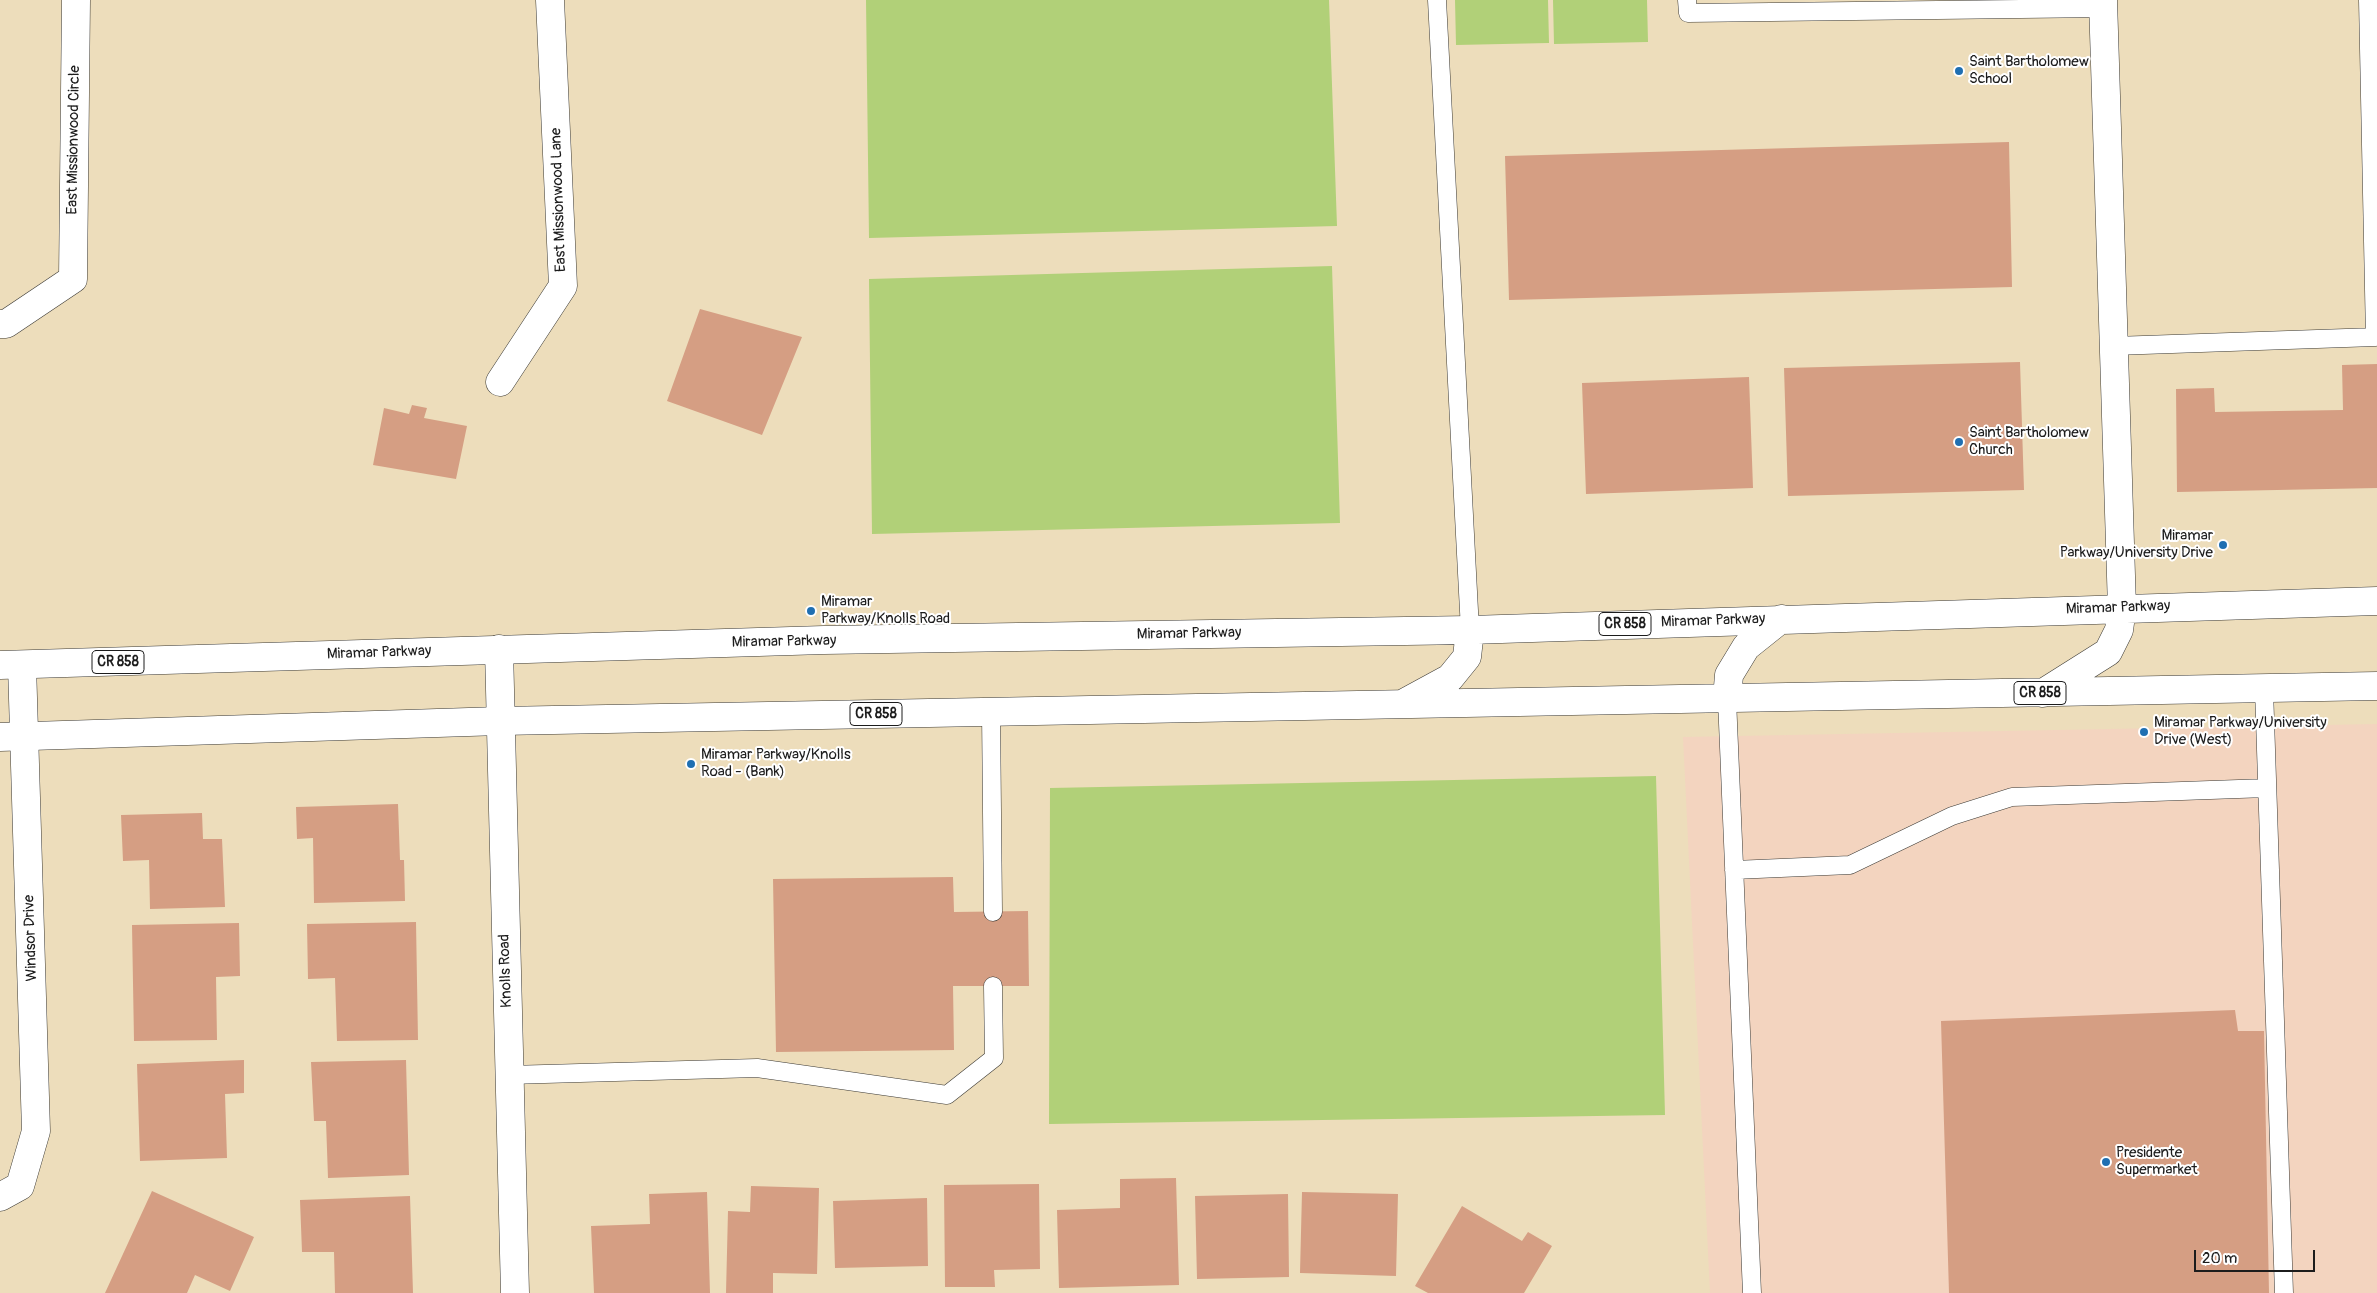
<!DOCTYPE html>
<html>
<head>
<meta charset="utf-8">
<style>
	body { margin:0 }
	#map { position:relative; width:2377px; height:1293px; overflow:hidden; background:#edddbb; font-family:Pangolin,sans-serif }
	canvas { display:block }
	.scale { position:absolute; left:2194px; top:1250px; width:121px; height:22px; box-sizing:border-box; border:2px solid #1c1c1c; border-top:0; padding-left:6px; font-size:15px; line-height:18px; white-space:nowrap; color:#1c1c1c; -webkit-text-stroke:4px #fff; paint-order:stroke }
</style>
</head>
<body>
<div id="map">
<canvas width="2377" height="1293"></canvas>
<div class="scale">20 m</div>
</div>
<script>
const c = document.querySelector('canvas').getContext('2d');
c.lineJoin = 'round';
function paint(path, color) {
  c.fillStyle = color;
  c.fill(path, 'evenodd');
}
function stroke(path, color, width, dash) {
  c.strokeStyle = color;
  c.lineWidth = width;
  c.lineCap = dash ? 'butt' : 'round';
  c.setLineDash(dash || []);
  c.stroke(path);
}
function write(font, color, halo, rows, align = 'center') {
  c.font = font + ' Pangolin,sans-serif';
  c.lineWidth = 4;
  c.setLineDash([]);
  c.textBaseline = 'middle';
  c.strokeStyle = halo;
  c.fillStyle = color;
  for (const [text, x, y, turn = 0] of rows) {
    c.save();
    c.translate(x, y);
    c.rotate((+turn || 0) * Math.PI / 180);
    c.textAlign = isNaN(turn) ? turn : align;
    if (halo) c.strokeText(text, 0, 0);
    c.fillText(text, 0, 0);
    c.restore();
  }
}
paint(new Path2D(`
	M2377 724V1293H1710L1683 737Z`), '#f3d4bf');
paint(new Path2D(`
	M866 0H1329L1337 226 869 238Z
	M1455 0H1548L1549 43 1456 45Z
	M1553 0H1647L1648 42 1554 44Z
	M1332 266 1340 523 872 534 869 279Z
	M1656 776 1665 1115 1049 1124 1050 788Z`), '#b1d078');
paint(new Path2D(`
	M2009 142 2012 287 1509 300 1505 156Z
	M700 309 802 337 762 435 667 401Z
	M2020 362 2024 490 1788 496 1784 368Z
	M2377 364V488L2177 492 2176 389 2214 388 2215 412 2343 410 2342 365Z
	M1749 377 1753 488 1586 494 1582 383Z
	M412 405 427 408 424 418 467 426 456 479 373 465 384 408 409 414Z
	M398 804 400 860H404L405 901 314 903 313 838 297 839 296 807Z
	M202 813 203 839H222L225 907 150 909 149 860 123 861 121 815Z
	M953 877 954 912 1028 911 1029 986H953L954 1050 776 1052 773 879Z
	M416 922 418 1040 337 1041 335 978 308 979 307 924Z
	M239 923 240 976 216 977 217 1040 134 1041 132 925Z
	M2235 1010 2238 1031H2264L2269 1293H1949L1941 1021Z
	M244 1060V1093L225 1094 227 1158 140 1161 137 1064Z
	M406 1060 409 1175 328 1178 326 1121H314L311 1062Z
	M1176 1178 1179 1285 1059 1288 1057 1210 1120 1208V1179Z
	M1039 1184 1040 1269 994 1270 995 1287H945L944 1185Z
	M751 1186 819 1188 817 1274 773 1273V1293H726L728 1211 750 1212Z
	M152 1191 254 1237 230 1291 195 1275 187 1293H105Z
	M707 1192 710 1293H594L591 1226 650 1224 649 1194Z
	M1302 1192 1398 1194 1396 1276 1300 1273Z
	M1288 1194 1289 1277 1197 1279 1195 1196Z
	M410 1196 413 1293H335L334 1252H302L300 1200Z
	M927 1198 928 1266 835 1268 833 1201Z
	M1462 1206 1522 1241 1528 1232 1552 1246 1524 1293H1428L1415 1286Z`), '#d59e83');
const lane = new Path2D(`
	M1437 0 1470 630
	M1687 0 1688 13 2104 8
	M2114 346 2375 337 2368 0
	M2264 689 2284 1293
	M1727 699 1752 1293
	M991 712 993 912
	M1734 870 1850 865 1952 816 2012 797 2267 788
	M509 1075 757 1068 947 1095 994 1058 993 986`);
const street = new Path2D(`
	M2103 0 2122 608
	M0 324H6L73 279 76 0
	M500 382 563 286 550 0
	M499 649 515 1293
	M0 1197 20 1186 36 1131 22 665`);
const primary = new Path2D(`
	M0 665 824 640 1470 630 2377 601
	M2043 693 2108 652 2119 630 2122 608
	M1727 699 1729 675 1746 647 1781 619
	M1404 703 1450 678 1467 657 1470 630
	M0 737 500 721 2377 686`);
stroke(lane, '#3b3934', 19);
stroke(street, '#3b3934', 29);
stroke(primary, '#3b3934', 29);
stroke(lane, '#fff', 18);
stroke(street, '#fff', 28);
stroke(primary, '#fff', 28);
for (const [x, y, r, color] of [
	[1959,71,5,"#1f6fb2"],
	[1959,442,5,"#1f6fb2"],
	[2223,545,5,"#1f6fb2"],
	[811,611,5,"#1f6fb2"],
	[2144,732,5,"#1f6fb2"],
	[691,764,5,"#1f6fb2"],
	[2106,1162,5,"#1f6fb2"]
]) {
  const dot = new Path2D();
  dot.arc(x, y, r, 0, 2 * Math.PI);
  c.fillStyle = color;
  c.fill(dot);
  stroke(dot, '#fff', 2);
}
for (const [x, y, w] of [
	[1625,624,52],
	[118,662,52],
	[2040,693,52],
	[876,714,52]
]) {
  const box = new Path2D();
  box.roundRect(x - w / 2, y - 11.5, w, 23, 4);
  c.fillStyle = '#fff';
  c.fill(box);
  stroke(box, '#1c1c1c', 1);
}
write('bold 14px', '#1c1c1c', null, [
	["CR 858",1625,624],
	["CR 858",118,662],
	["CR 858",2040,693],
	["CR 858",876,714]
]);
write('15px', '#1c1c1c', '#fff', [
	["Saint Bartholomew",1969,62],
	["School",1969,79],
	["Saint Bartholomew",1969,433],
	["Church",1969,450],
	["Miramar",2213,536,"right"],
	["Parkway/University Drive",2213,553,"right"],
	["Miramar",821,602],
	["Parkway/Knolls Road",821,619],
	["Miramar Parkway/University",2154,723],
	["Drive (West)",2154,740],
	["Miramar Parkway/Knolls",701,755],
	["Road - (Bank)",701,772],
	["Presidente",2116,1153],
	["Supermarket",2116,1170]
], 'left');
write('15px', '#1c1c1c', '#fff', [
	["East Missionwood Circle",74,140,-89],
	["East Missionwood Lane",559,200,-92],
	["Miramar Parkway",2118,608,-2],
	["Miramar Parkway",1713,621,-2],
	["Miramar Parkway",1189,634,-1],
	["Miramar Parkway",784,642,-1],
	["Miramar Parkway",379,653,-2],
	["Windsor Drive",31,938,-92],
	["Knolls Road",506,971,-92]
]);
</script>
</body>
</html>
